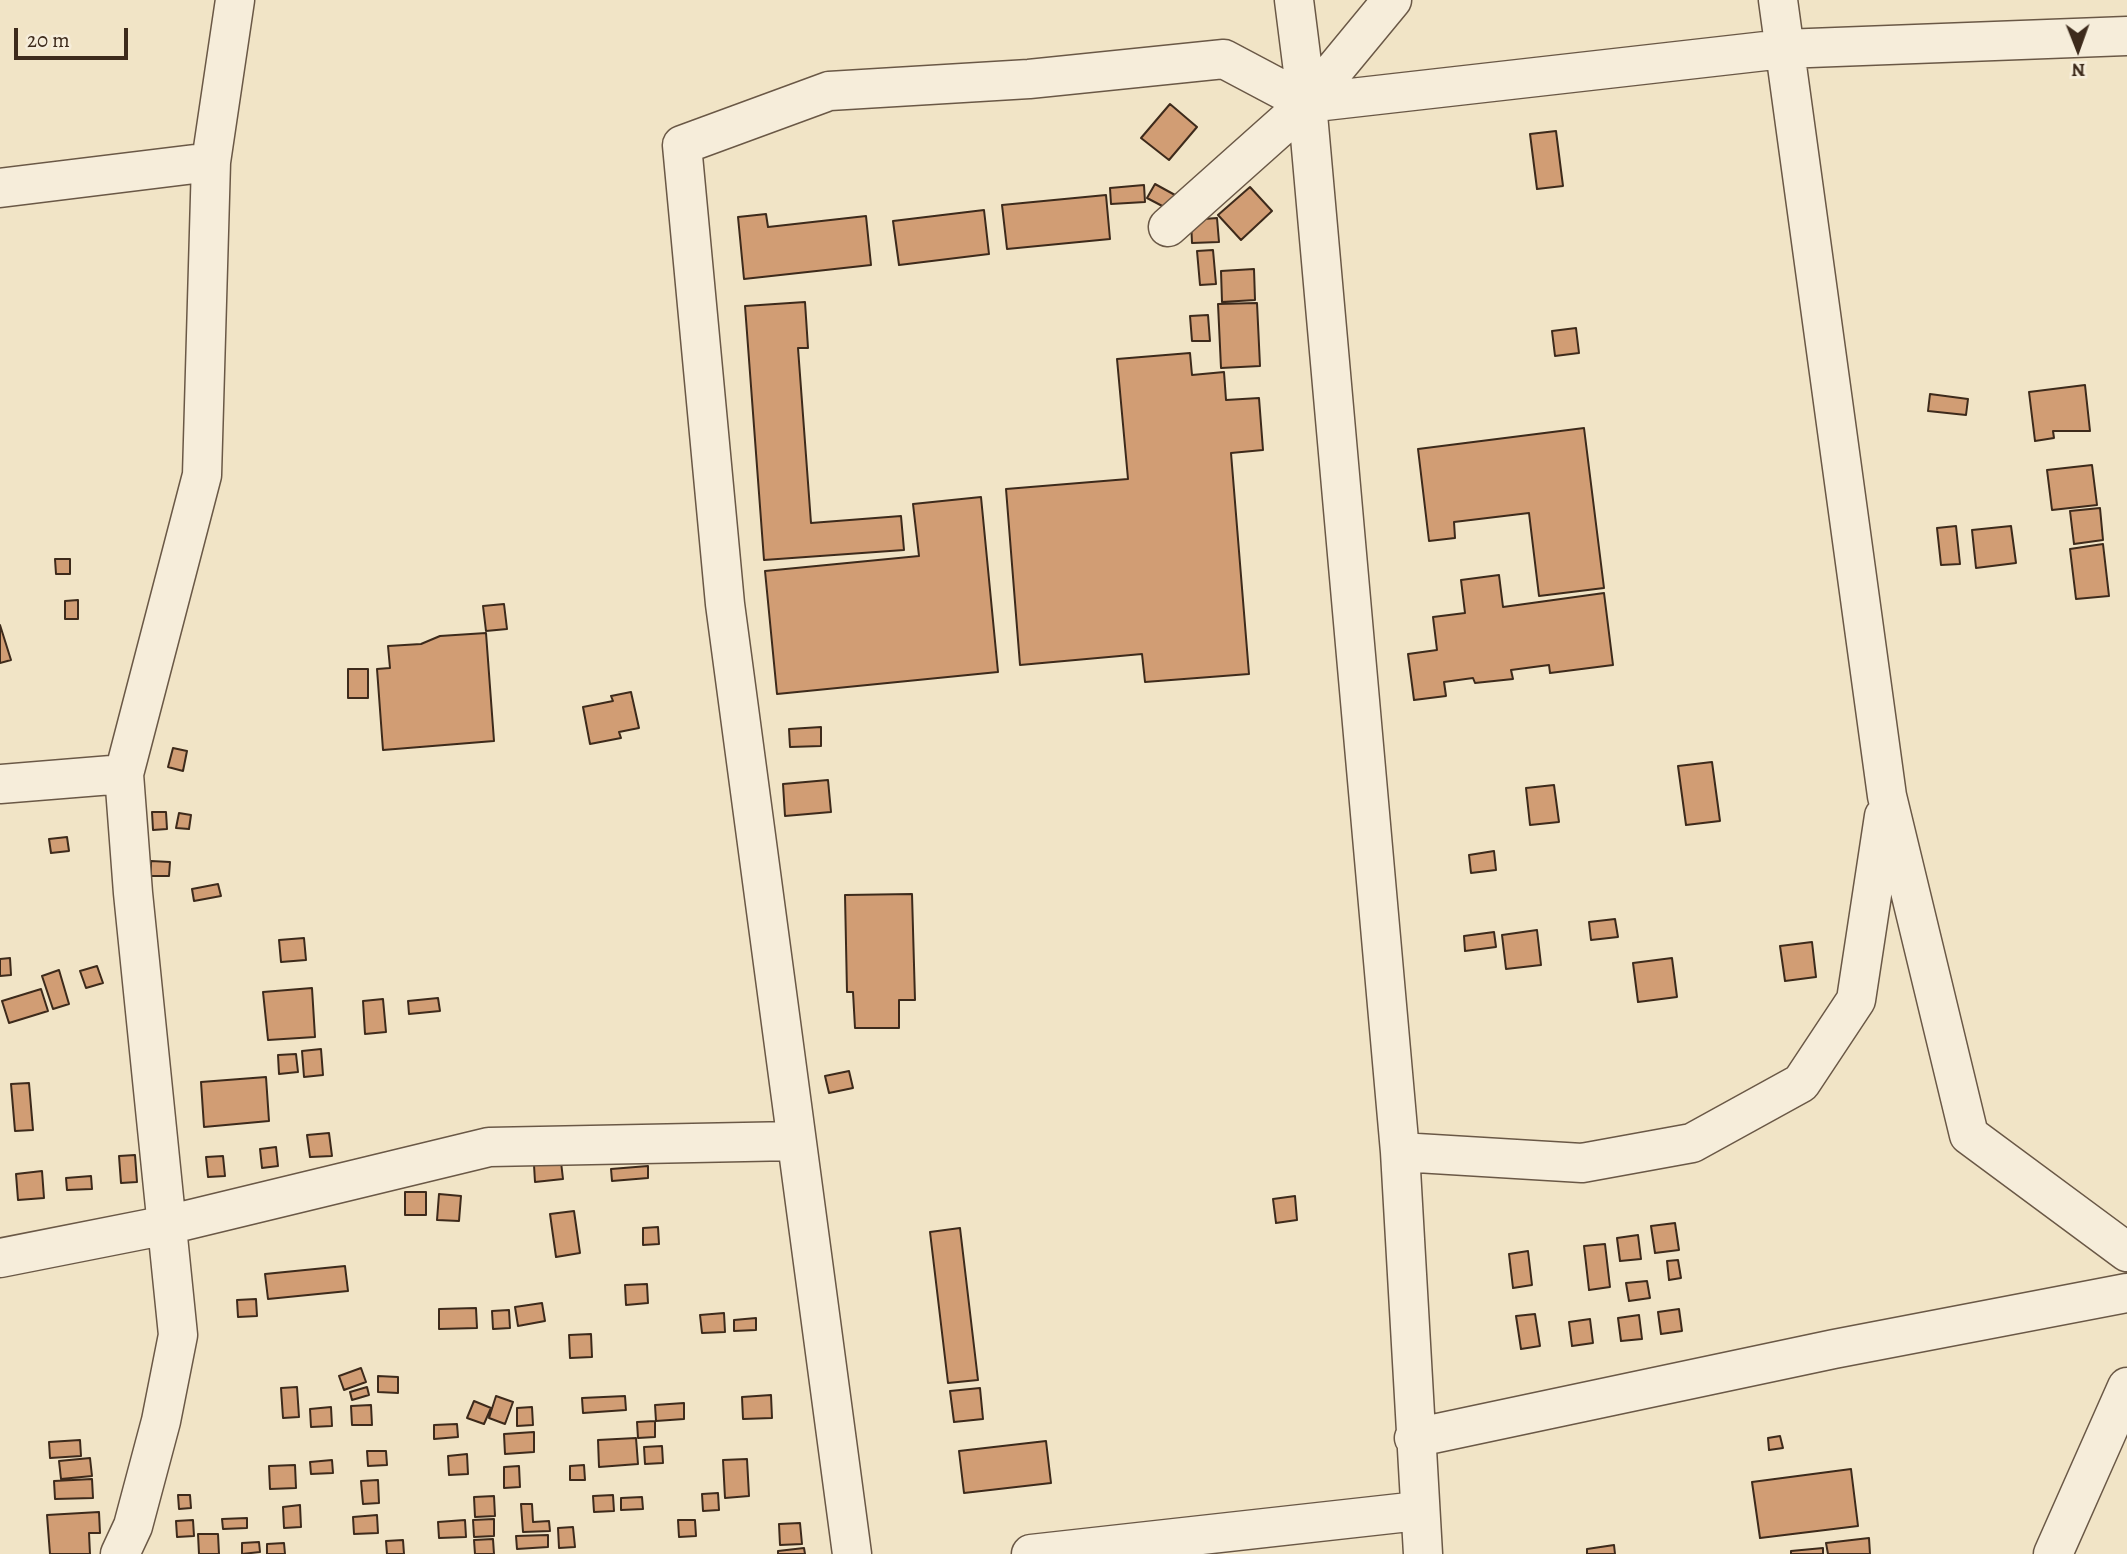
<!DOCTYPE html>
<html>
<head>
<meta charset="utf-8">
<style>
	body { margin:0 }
	#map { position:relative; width:2127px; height:1554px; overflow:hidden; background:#f1e4c6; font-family:Alegreya,serif }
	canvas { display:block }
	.north { position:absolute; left:2043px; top:14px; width:70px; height:70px; -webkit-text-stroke:5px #f6edda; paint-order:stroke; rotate:179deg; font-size:19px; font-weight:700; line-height:28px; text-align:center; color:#3d2a1b }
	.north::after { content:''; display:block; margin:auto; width:24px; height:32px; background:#3d2a1b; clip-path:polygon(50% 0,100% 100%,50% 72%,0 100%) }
	.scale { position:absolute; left:14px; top:28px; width:114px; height:32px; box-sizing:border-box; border:4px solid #3d2a1b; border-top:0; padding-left:9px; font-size:21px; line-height:24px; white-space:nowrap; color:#3d2a1b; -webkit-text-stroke:5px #f6edda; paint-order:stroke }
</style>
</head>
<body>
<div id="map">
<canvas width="2127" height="1554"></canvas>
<div class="north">N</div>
<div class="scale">20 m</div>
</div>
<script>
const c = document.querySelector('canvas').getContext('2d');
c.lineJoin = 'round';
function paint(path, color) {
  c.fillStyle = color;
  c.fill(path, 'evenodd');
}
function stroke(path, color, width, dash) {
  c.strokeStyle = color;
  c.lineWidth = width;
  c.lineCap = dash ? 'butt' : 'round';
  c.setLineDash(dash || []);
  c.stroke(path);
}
const building = new Path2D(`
	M1170 104 1197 127 1169 160 1141 138Z
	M1556 131 1563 186 1537 189 1530 134Z
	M1155 184 1175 195 1168 209 1147 198Z
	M1144 185 1145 202 1111 204 1110 188Z
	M1250 187 1272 211 1241 240 1218 215Z
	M1106 195 1110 239 1007 249 1002 205Z
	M984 210 989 254 899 265 893 221Z
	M766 214 768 227 866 216 871 265 744 279 738 217Z
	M1217 218 1219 242 1192 243 1191 220Z
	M1213 250 1216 284 1200 285 1197 251Z
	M1254 269 1255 300 1222 302 1221 271Z
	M805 302 808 348H798L811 523 901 516 904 550 764 560 745 306Z
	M1257 303 1260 366 1221 368 1218 304Z
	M1208 315 1210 341H1192L1190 316Z
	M1576 328 1579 353 1555 356 1552 331Z
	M1190 353 1192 375 1224 372 1226 400 1259 398 1263 450 1231 453 1249 674 1145 682 1142 654 1020 665 1006 489 1128 479 1117 359Z
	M2085 385 2090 431H2053L2054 438 2035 441 2029 392Z
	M1930 394 1968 399 1966 415 1928 411Z
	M1584 428 1604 588 1539 596 1529 513 1454 522 1455 538 1429 541 1418 449Z
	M2092 465 2097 505 2052 510 2047 470Z
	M981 497 998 672 777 694 765 571 919 556 913 504Z
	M2100 508 2103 540 2074 544 2070 511Z
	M1956 526 1960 564 1941 565 1937 528Z
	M2011 526 2016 563 1976 568 1972 530Z
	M2103 544 2109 596 2076 599 2070 549Z
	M55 559H70V574H56Z
	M1499 575 1503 607 1604 593 1613 665 1550 673 1549 665 1511 670 1513 679 1475 683 1473 678 1444 682 1446 696 1414 700 1408 654 1437 650 1433 617 1465 613 1461 580Z
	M78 600V619H65V601Z
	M504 604 507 629 486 631 483 606Z
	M0 625 11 660 0 663Z
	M486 633 494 741 383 750 377 669 390 668 388 646 421 644 440 636Z
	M348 669H368V698H348Z
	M631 692 639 728 619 732 621 738 590 744 583 707 613 701 611 696Z
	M821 727V746L790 747 789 729Z
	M173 748 187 751 183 771 168 767Z
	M1712 762 1720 821 1686 825 1678 766Z
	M828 780 831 812 785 816 783 784Z
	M1554 785 1559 822 1530 825 1526 788Z
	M152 812H166L167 829 153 830Z
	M179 813 191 815 189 829 176 828Z
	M67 837 69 851 51 853 49 839Z
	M1494 851 1496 870 1471 873 1469 855Z
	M151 861 170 862 169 876H151Z
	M218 884 221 896 194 901 192 889Z
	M912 894 915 1000H899V1028H855L853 992H847L845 895Z
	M1615 919 1618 937 1591 940 1589 922Z
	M1537 930 1541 965 1506 969 1502 935Z
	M1494 932 1496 947 1465 951 1464 936Z
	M304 938 306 960 281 962 279 940Z
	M1812 942 1816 977 1785 981 1780 946Z
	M10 958 11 975 0 976V959Z
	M1672 958 1677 997 1638 1002 1633 963Z
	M97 966 103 983 86 988 80 971Z
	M59 970 69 1004 53 1009 42 976Z
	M312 988 315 1037 268 1040 263 992Z
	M41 989 48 1011 9 1023 2 1001Z
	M438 998 440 1011 409 1014 408 1001Z
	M383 999 386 1032 365 1034 363 1001Z
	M321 1049 323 1075 304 1077 302 1051Z
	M296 1054 298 1072 279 1074 278 1055Z
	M849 1071 853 1088 829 1093 825 1076Z
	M266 1077 269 1121 204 1127 201 1082Z
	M29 1083 33 1130 15 1131 11 1084Z
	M329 1133 332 1156 310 1157 307 1135Z
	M276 1147 278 1166 262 1168 260 1149Z
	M135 1155 137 1182 121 1183 119 1156Z
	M223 1156 225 1176 208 1177 206 1157Z
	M561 1162 563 1179 535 1182 534 1165Z
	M648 1166V1178L612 1181 611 1169Z
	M42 1171 44 1198 18 1200 16 1174Z
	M91 1176 92 1189 67 1190 66 1178Z
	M405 1192H426V1215H405Z
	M439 1194 461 1196 459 1221 437 1220Z
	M1295 1196 1297 1220 1276 1223 1273 1199Z
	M574 1211 580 1253 556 1257 550 1214Z
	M1675 1223 1679 1250 1655 1253 1651 1226Z
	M658 1227 659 1244 643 1245V1228Z
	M960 1228 978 1380 948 1383 930 1232Z
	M1638 1235 1641 1259 1620 1261 1617 1238Z
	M1605 1244 1610 1287 1589 1290 1584 1246Z
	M1528 1251 1532 1285 1513 1288 1509 1254Z
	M1678 1260 1681 1278 1669 1280 1667 1261Z
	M345 1266 348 1291 268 1299 265 1274Z
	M1647 1281 1650 1298 1629 1301 1626 1283Z
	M647 1284 648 1303 626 1305 625 1285Z
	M256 1299 257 1316 238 1317 237 1300Z
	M542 1303 545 1321 518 1326 515 1307Z
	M476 1308 477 1328 439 1329V1309Z
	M1679 1309 1682 1331 1661 1334 1658 1312Z
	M509 1310 510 1328 493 1329 492 1311Z
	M724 1313 725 1332 702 1333 700 1315Z
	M1535 1314 1540 1346 1521 1349 1516 1316Z
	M1639 1315 1642 1339 1621 1341 1618 1318Z
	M756 1318V1330L734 1331V1320Z
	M1590 1319 1593 1343 1572 1346 1569 1322Z
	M591 1334 592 1357 570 1358 569 1335Z
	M361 1368 366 1382 344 1390 339 1376Z
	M378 1376 398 1377V1393L378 1392Z
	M297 1387 299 1417 283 1418 281 1388Z
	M367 1387 369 1395 352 1400 350 1392Z
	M980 1388 983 1419 954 1422 950 1391Z
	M771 1395 772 1418 743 1419 742 1397Z
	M496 1396 513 1402 505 1424 489 1418Z
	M625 1396 626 1410 583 1413 582 1398Z
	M474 1401 491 1408 484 1424 467 1418Z
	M684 1403V1419L656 1421 655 1405Z
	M371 1405 372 1425H352L351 1406Z
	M331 1407 332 1426 311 1427 310 1409Z
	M532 1407 533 1425 517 1426V1408Z
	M655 1421V1437L638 1438 637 1422Z
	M457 1424 458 1437 434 1439V1425Z
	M534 1432V1452L505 1454 504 1434Z
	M1780 1436 1783 1448 1769 1450 1768 1438Z
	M636 1438 638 1464 599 1467 598 1440Z
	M80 1440 81 1456 50 1458 49 1442Z
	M1046 1441 1051 1483 964 1493 959 1451Z
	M662 1446 663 1463 645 1464 644 1447Z
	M367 1451H386L387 1465 368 1466Z
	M467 1454 468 1474 449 1475 448 1456Z
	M90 1458 92 1476 61 1479 59 1461Z
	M747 1459 749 1496 725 1498 723 1460Z
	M332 1460 333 1473 311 1474 310 1462Z
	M295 1465 296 1488 270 1489 269 1466Z
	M584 1465 585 1480H570V1466Z
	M519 1466 520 1487 504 1488V1467Z
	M1851 1469 1858 1526 1760 1538 1752 1482Z
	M92 1479 93 1498 55 1499 54 1481Z
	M378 1480 379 1503 363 1504 361 1481Z
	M718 1493 719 1510 703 1511 702 1494Z
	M178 1495H190L191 1508 179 1509Z
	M613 1495 614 1511 594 1512 593 1496Z
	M494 1496 495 1516 475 1517 474 1497Z
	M642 1497 643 1509 621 1510V1498Z
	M521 1504H532L533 1522 549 1521 550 1531 523 1532Z
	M300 1505 301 1527 284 1528 283 1507Z
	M99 1512 100 1533H89L90 1554H50L47 1515Z
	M377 1515 378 1533 354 1534 353 1517Z
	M247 1518V1528L223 1529 222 1519Z
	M494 1519V1536L474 1537 473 1520Z
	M193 1520 194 1536 177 1537 176 1521Z
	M465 1520 466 1537 439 1538 438 1522Z
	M678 1520H695L696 1536 679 1537Z
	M800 1523 802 1544 780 1545 779 1524Z
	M573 1527 575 1547 559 1548 558 1528Z
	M198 1534H218L219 1554H199Z
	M548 1535V1547L517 1549 516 1536Z
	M1869 1538 1870 1554H1828L1826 1543Z
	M493 1539 494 1554H475L474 1540Z
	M403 1540 404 1554H387L386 1541Z
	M259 1542 260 1552 242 1554V1543Z
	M284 1543 285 1554H267V1544Z
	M1614 1545 1615 1554H1587V1549Z
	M804 1548 805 1554H778V1551Z
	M1823 1548V1554H1791V1551Z`);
paint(building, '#d19d74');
stroke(building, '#3d2a1b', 2);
const street = new Path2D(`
	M1294 0 1307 103 1400 1152 1423 1554
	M1778 0 1887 796 1969 1135 2127 1252
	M0 188 211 162
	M1168 227 1307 103 1783 49 2127 36
	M0 784 124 774
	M1400 1152 1582 1163 1692 1143 1801 1083 1856 1000 1884 816
	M0 1258 167 1225 489 1147 795 1141
	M1414 1438 1834 1349 2127 1293
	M120 1554 133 1526 161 1421 178 1335 133 893 124 774 202 475 211 162 235 0
	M852 1554 725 604 682 145 829 91 1029 79 1224 59 1307 103 1392 0
	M1031 1554 1418 1511
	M2053 1554 2127 1387`);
stroke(street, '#6a5846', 41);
stroke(street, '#f6edda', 38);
</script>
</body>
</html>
